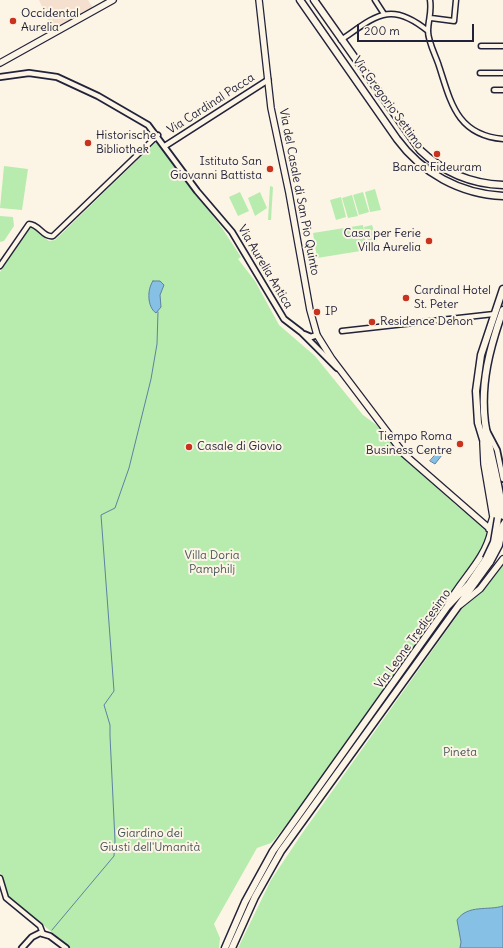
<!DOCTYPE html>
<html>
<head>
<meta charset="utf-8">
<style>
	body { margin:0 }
	#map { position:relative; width:503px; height:948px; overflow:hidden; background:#fcf5e5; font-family:Delius,sans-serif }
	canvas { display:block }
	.scale { position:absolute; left:357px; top:24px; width:117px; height:18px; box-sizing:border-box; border:2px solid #22223b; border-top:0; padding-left:5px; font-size:12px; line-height:14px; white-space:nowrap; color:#22223b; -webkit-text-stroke:3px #fcf5e5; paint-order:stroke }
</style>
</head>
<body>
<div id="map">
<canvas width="503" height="948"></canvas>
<div class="scale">200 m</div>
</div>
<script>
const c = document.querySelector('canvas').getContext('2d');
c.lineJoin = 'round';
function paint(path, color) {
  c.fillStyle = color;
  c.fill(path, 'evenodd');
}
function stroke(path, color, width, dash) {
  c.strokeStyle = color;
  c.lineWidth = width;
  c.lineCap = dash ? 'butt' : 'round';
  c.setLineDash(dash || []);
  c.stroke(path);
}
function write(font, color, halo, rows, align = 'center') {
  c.font = font + ' Delius,sans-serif';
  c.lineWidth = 4;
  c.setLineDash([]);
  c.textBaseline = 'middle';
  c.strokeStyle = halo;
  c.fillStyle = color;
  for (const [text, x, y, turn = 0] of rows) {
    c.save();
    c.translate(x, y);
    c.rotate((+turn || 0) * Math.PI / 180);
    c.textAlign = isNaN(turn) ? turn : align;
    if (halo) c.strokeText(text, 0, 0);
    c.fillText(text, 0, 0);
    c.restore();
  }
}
paint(new Path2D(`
	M39 0H88L93 8 53 31Z`), '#f5e0cf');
paint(new Path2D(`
	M156 142 222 228 241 257 238 259 255 281 279 325 315 356 363 415 382 429 404 457 456 505 488 531 486 540 477 557 298 810 275 839 271 843 257 848 214 924 220 938 219 948H71L9 897 5 890 0 872V272L31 227 49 241 55 240Z
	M4 166 28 169 22 210 0 208Z
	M270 186 273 187 271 220H268Z
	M375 189 381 210 370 212 365 192Z
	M240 192 249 211 238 216 229 197Z
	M260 192 267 208 255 216 248 198Z
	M363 192 369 212 359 215 353 195Z
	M352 195 358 216 348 218 342 198Z
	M341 197 346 217 336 220 330 200Z
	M0 216 13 217 14 226 4 241 0 242Z
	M363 225 367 250 317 258 313 233Z
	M372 225 377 241 369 244 364 227Z
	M503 563V948H238L271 880 301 835 464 606 483 591Z`), '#b7ecae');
const water = new Path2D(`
	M153 281H160L164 285 160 295 161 307 156 313C147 307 147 289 153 281Z
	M438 452 442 455 435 464 430 461Z
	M503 906V948H460L461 942 457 920C468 904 488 911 503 906Z`);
paint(water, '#86c0e5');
stroke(water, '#5e81a1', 1);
stroke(new Path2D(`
	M52 930 114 856 115 841 110 736V725L104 705 114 691 101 515 115 508 129 468 151 379 157 344 158 312`), '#5e81a1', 1);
const minor = new Path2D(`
	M375 0 384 14
	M430 0C432 13 428 20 428 31 428 42 436 56 439 66 451 103 457 135 503 139
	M431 18 454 21 456 0
	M341 40C376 16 390 0 428 31
	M481 46H503
	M480 73H503
	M494 90H503
	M0 266 29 224C39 224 43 238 53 236L158 135
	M342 331 494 314
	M0 878 6 898 40 926 43 934`);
const tertiary = new Path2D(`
	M0 77 29 73 57 77 98 96 148 125 197 191 232 232 284 319 301 332 337 368
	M165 146 268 80
	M304 334 311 337 317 335
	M487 431 497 450 503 479
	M22 948 32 937 40 933 50 936 66 948`);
const secondary = new Path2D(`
	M259 0 271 108 289 193 310 310 317 335 332 359 404 454 498 536
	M0 63 113 0
	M483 443 484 464 493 517 489 529
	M448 604C461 579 485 560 491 531
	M460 605 480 589 503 559`);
const primary = new Path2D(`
	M300 0 397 139C422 173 460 194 503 196
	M314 0 420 150C443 172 471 184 503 185
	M503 310C490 347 480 383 485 423 490 454 500 484 503 516
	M498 518 488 456 478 423 476 391 481 355 503 289
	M225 948 245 902 273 851 447 607 469 584 486 559
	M232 948 255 897 281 851 490 562`);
stroke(minor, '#22223b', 7);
stroke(tertiary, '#22223b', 8);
stroke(secondary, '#22223b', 8);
stroke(primary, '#22223b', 9);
stroke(minor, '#fcf5e5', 4);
stroke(tertiary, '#fcf5e5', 4.5);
stroke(secondary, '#fcf5e5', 5.5);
stroke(primary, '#fcf5e5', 6);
const primaryBridge = new Path2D(`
	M486 559 494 542 498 518
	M490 562 499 545 503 525`);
stroke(primaryBridge, '#22223b', 9, []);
stroke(primaryBridge, '#fcf5e5', 6);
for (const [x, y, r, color] of [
	[13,21,4,"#c8321e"],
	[88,143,4,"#c8321e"],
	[437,154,4,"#c8321e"],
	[270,169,4,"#c8321e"],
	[429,241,4,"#c8321e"],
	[406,298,4,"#c8321e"],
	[317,312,4,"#c8321e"],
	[372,322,4,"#c8321e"],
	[460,444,4,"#c8321e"],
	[189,447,4,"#c8321e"]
]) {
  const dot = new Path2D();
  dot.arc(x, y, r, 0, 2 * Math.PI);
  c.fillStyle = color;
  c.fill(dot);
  stroke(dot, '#fcf5e5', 1.5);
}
write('12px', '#22223b', '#fcf5e5', [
	["Occidental",21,14],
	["Aurelia",21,28],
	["Historische",96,136],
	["Bibliothek",96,150],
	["Istituto San",262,162,"right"],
	["Giovanni Battista",262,176,"right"],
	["Banca Fideuram",437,168,"center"],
	["Casa per Ferie",421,234,"right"],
	["Villa Aurelia",421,248,"right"],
	["Cardinal Hotel",414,291],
	["St. Peter",414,305],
	["IP",325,312],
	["Residence Dehon",380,322],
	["Tiempo Roma",452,437,"right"],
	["Business Centre",452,451,"right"],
	["Casale di Giovio",197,447]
], 'left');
write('12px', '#22223b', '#fcf5e5', [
	["Via Gregorio Settimo",388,103,54],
	["Via Cardinal Pacca",211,104,-33],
	["Via del Casale di San Pio Quinto",299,192,79],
	["Via Aurelia Antica",265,267,59],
	["Via Leone Tredicesimo",413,639,-54]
]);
write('12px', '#475458', '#fcf5e5', [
	["Villa Doria",212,556],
	["Pamphilj",212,570],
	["Pineta",460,753],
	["Giardino dei",150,834],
	["Giusti dell'Umanità",150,848]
]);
</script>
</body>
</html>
